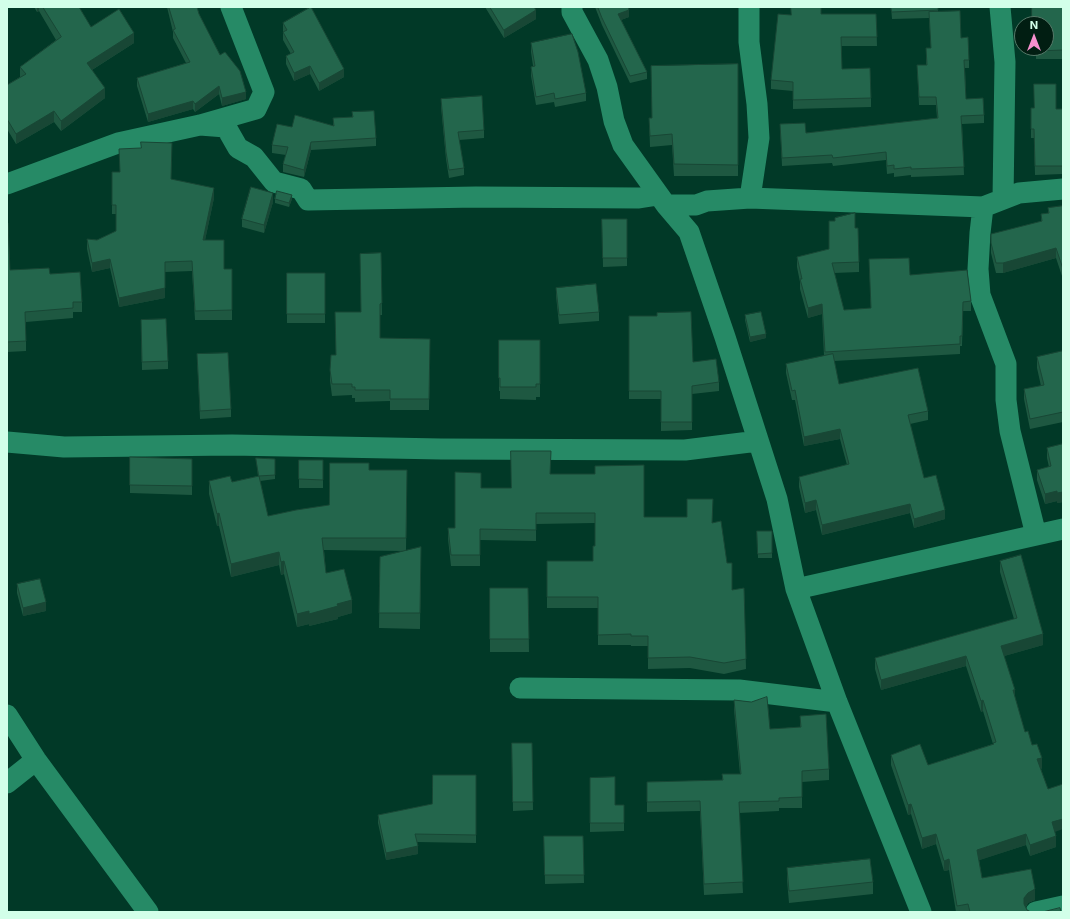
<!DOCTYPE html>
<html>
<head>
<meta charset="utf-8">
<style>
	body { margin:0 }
	#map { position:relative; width:1070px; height:919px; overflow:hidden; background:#013927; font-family:Inter,sans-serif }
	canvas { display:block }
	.frame { position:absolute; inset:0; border:8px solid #d2ffe9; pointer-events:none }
	.north { position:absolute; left:1014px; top:16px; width:40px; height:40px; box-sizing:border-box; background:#011e12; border:1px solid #557868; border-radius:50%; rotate:0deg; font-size:11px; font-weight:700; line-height:16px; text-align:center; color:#d2ffe9 }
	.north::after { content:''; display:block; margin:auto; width:14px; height:18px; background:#f790ce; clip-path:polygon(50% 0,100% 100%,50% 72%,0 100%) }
</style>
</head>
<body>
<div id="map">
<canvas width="1070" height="919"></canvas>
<div class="frame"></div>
<div class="north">N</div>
</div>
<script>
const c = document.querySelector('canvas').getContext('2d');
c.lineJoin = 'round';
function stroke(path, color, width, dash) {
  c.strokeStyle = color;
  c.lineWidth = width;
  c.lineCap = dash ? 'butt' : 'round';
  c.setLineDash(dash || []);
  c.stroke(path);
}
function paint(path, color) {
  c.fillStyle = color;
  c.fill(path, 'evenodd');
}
stroke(new Path2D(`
	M572 7V12L598 60 607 87 614 121 623 145 666 205 689 232 725 337 777 499 796 589 837 702 921 912
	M749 7V42L757 104 759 138 750 198
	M1000 7 1005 62 1003 199
	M200 125 226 127 238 148 254 157 274 182 301 189 308 200 476 197 639 198 658 195
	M7 184 118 143 200 125 256 109 264 92 231 7
	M666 205H696L707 201 750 198 983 207 1019 193 1063 189
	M983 207 980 233 978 269 980 295 1006 364V400L1010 431 1036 535
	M7 442 64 447 232 445 441 449 685 450 758 441
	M796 589 1063 529
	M520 688 739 690 837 702
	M7 715 36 760 148 912
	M7 783 36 760
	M1036 912 1063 906`), '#268a66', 21);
paint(new Path2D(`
	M34 7H79L91 27 134 43 92 70 105 98 61 131 54 122 16 144 7 129V85L20 77V67L56 40 39 11 37 12Z
	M167 7H197L199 14 220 55 246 99 222 106 219 94 195 112 193 109 148 122 137 86V78L186 63 173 38V32Z
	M485 7H534L536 19 504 38Z
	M595 7H628L629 17 621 20 647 72V79L630 83 602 25Z
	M891 7H938V12L961 38 969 60V68H965L966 99 984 115V123L962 124 964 175 911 177V175L894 177V173L887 174 886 160 833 166 832 163 782 166 780 124 806 133 937 118 936 105H919L917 65H926V48H931L929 18 892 19Z
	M1063 7V59H1036V48Z
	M821 14H876L877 46H841L842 69 871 98V107L793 109V91L771 89V80L791 15Z
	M283 23 344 77 319 91 310 74 294 81 286 64V56L291 54 283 40Z
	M531 43 586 93V101L555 107 554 102 536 105 531 76V67L533 66 531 52Z
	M738 64V176H674L672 145 650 147 649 118H652Z
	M441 99 484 130V138L459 140 464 168V175L449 178 446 159 441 107Z
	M1056 109H1063V174L1035 175 1034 138H1031V116Z
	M352 112 376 138V146L311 150 304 177 283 172V164L286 155 272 153V145L292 127 333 126V118L352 117Z
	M112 172 171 179 214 198 205 240 224 269H232V320H195L192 271 165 272V298L119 307 110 268 92 272 87 249V239L97 240 116 231V214H112Z
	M275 199H292L289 207 275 203Z
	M273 202 264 233 242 227V219Z
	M1063 206V279L1056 258 1003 273H996L991 253V243L1041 221V214L1048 213V208Z
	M602 219H627V266L603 267Z
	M7 223 10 270 50 274 82 302V312H73V318L26 322V351L7 352Z
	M855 228 859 262V272L834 273 844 310 871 308 869 259 910 275 971 301V311H963L962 346H960V354L834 361 839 384 928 411V420L910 424 924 478 945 519 914 528 910 513 822 535 816 510 805 513 799 487V477L847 465 840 439 804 446 795 400H792L786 373V364L824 356 822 314 808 318 800 289V282L797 267V257L829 249Z
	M381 253 382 315H380V338L430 339 429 410H390V401L355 402V398H352V395L332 396 330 381V370L336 355 361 312Z
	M287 273H325V323H287Z
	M556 288 599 312V321L559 324 556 296Z
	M745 315 766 338 750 342 745 320Z
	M629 316 693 362 719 382V391L692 394V430L661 431V399H629Z
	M141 328 168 361V369L142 370Z
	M499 340H540V397H536V400L500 399V391H499Z
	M1063 351V422L1030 429 1024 399V389L1041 386 1037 368V357Z
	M197 354 231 409V417L200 419Z
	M1063 444V502L1057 503V501L1045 504 1037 480V470L1049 467 1047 458V448Z
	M130 457 192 459V495L130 493Z
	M256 458 275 459V479L260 481 268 516 329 505 369 470H407L406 551 421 547 420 629 379 628 380 557 405 551 324 550 326 573 352 613 338 617V619L309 626V624L297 627 284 574 281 575 279 565 231 577 219 526H217L209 494V481L232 482 258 476Z
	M299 460H323V488H299Z
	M550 474 644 517 712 523 727 563 732 590 744 588 746 669 724 674 690 668 648 669V646H631V645H598V608H547V561H593L595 546V523L536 524V541L480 540V566H451L448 539V528H455L481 488H511Z
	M757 531H772V558H758Z
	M1000 561 1043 645 1004 656 1015 699 1025 732 1032 745 1042 768 1041 769 1055 832 1056 847 1030 856 1026 845 979 860 982 878 1035 900 1028 903 1026 907 1027 910 1031 912H956L949 870 944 871 936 844 922 849 911 814 908 815 891 765V755L928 765 993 744 983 711 981 712 966 666 881 690 875 669V658L1014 619 1000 572Z
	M17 584 46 611 23 616 17 593Z
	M490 588H528L529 652H490Z
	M734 700 770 729 800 727V716L829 769V780L802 782V808H779V811L739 813 743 893 704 895 700 811 647 812V782L722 780V774H740L734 710Z
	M512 743H532L533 810 513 811Z
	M476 775V843L417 842 418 854 386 860 378 823V815L432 804Z
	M590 778 615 805H624V831L590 832Z
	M544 836H583L584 883 545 884Z
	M787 868 873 882V894L789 903 787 880Z`), '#1e5841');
paint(new Path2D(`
	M37 7H39V11L37 12Z
	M536 10V19L504 38V30Z
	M629 10V17L618 21V14Z
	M134 33V43L87 73V63Z
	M310 66V74L294 81V73Z
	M344 69V77L319 91V83Z
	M219 86V94L195 112V104Z
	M105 88V98L61 131V121Z
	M246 92V99L222 106V98Z
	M193 101V109L148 122V114Z
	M54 111V122L16 144V134Z
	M311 142V150L304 177V170Z
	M214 188V198L203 250V240Z
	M273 193V202L264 233V225Z
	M292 195V199L289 207V203Z
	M1056 248V258L1003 273V263Z
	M110 259V268L92 272V263Z
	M165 288V298L119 307V298Z
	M822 304V314L808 318V308Z
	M766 334V338L750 342V337Z
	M840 429V439L804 446V437Z
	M1057 491V501L1045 504V494Z
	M1063 492V502L1057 503V493Z
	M816 500V510L805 513V503Z
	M910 504V513L822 535V525Z
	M945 510V519L914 528V519Z
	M219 513V526H217V514Z
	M279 552V565L231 577V564Z
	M284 561V574L281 575V562Z
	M352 600V613L338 617V619L309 626V614L337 604Z
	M46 602V611L23 616V608Z
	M309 611V624L297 627V614Z
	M1043 634V645L1001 657V646Z
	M966 656V666L881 690V680Z
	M1013 690H1015V700Z
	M983 700V711L981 712V701Z
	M1042 758V768L1037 770V759Z
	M911 804V814L908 815V805Z
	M1063 819V829L1052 833V822Z
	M936 834V844L922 849V838Z
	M1026 834V845L977 861V850Z
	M1056 836V847L1030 856V845Z
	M418 846V854L386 860V853Z
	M949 859V870L944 871V861Z
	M1035 889V900L1028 903 1024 909V898L1028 893Z`), '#184735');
const building = new Path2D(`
	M43 7H79L91 27 119 9 134 33 87 63 105 88 61 121 54 111 16 134 7 119V85L26 74 20 67 61 37Z
	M169 7H197L199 14 220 55 225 52 240 71 246 92 222 98 219 86 195 104 193 101 148 114 137 78 190 62 173 30 175 29Z
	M311 7 344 69 319 83 310 66 294 73 286 56 294 52 283 32 287 30 283 23Z
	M490 7H534L536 10 504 30Z
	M598 7H628L629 10 618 14 647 72 630 76 602 18Z
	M791 7H821V14H876L877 37H841L842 69 870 68 871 98 793 100V82L771 80 778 14 791 15Z
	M891 7H938V10L892 12Z
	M1032 7H1063V50L1036 51V48H1046V24H1032Z
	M960 11 961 38 968 37 969 60H964L966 99 983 98 984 115 961 116 964 167 911 169V167L894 169V165L887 166 886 152 833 158 832 155 782 158 780 124 805 123 806 133 938 118 936 97H919L917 65H927L926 48H931L929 12Z
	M572 34 578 52 586 93 555 99 554 93 536 97 531 67 535 66 531 43Z
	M738 64V165L674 164 672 134 650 136 649 118H652L651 66Z
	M1034 84H1056V109H1063V166H1035L1034 129H1031V108H1034Z
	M482 96 484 130 458 132 464 168 449 170 446 152 441 99Z
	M374 111 376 138 311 142 304 170 283 164 288 147 272 145 277 124 292 127 295 115 334 126 333 118 353 117 352 112Z
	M141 142 172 143 171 179 214 188 203 240H224V269H232V310L195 311 192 261 165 262V288L119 298 110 259 92 263 87 239 97 240 116 231V205H112V172H120L119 149 141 148Z
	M251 187 273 193 264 225 242 219Z
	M277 191 292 195 289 203 275 199Z
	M1063 206V269L1056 248 1003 263H996L991 243V234L1042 221 1041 214 1049 213 1048 208Z
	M855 213V228H858L859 262 832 263 844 310 871 308 869 259 909 258 910 275 967 270 971 301 963 302 962 336H960V344L825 352 822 304 808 308 800 279H802L797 257 829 249V221H835V218Z
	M602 219H627V258H603Z
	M7 223H8L10 270 49 268 50 274 80 272 82 302H73V308L25 312 26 341 7 342Z
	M381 253 382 303 380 304V338L430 339 429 399H390V390H355V387H352V384H332L330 370 331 355H336L335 312H361L360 254Z
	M287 273H325V314H287Z
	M596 284 599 312 559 315 556 288Z
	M691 312 693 362 716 359 719 382 692 386V422H661V391H629V316H657V313Z
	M761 312 766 334 750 337 745 315Z
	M166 319 168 361 142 362 141 320Z
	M499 340H540V384H536V387H500V378H499Z
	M1063 351V412L1030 419 1024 389 1044 385 1037 357Z
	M228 353 231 409 200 411 197 354Z
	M833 354 839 384 918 368 928 411 908 415 924 478 936 475 945 510 914 519 910 504 822 525 816 500 805 503 799 477 849 464 840 429 804 437 795 390 792 391 786 364Z
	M1063 444V492L1057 493V491L1045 494 1037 470 1051 466 1047 448Z
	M511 451H551L550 474H595V466L644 465V517H687V499H713L712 523 721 521 727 563H732V590L744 588 746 659 724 663 690 657 648 658V636H631V634L598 635V597H547V561H593V546H595V513H536V530L480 529V555H451L448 528H455V472L481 473V488H511Z
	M130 457 192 459V486L130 485Z
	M256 458 275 459V475L259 476Z
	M299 460H323V480L299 479Z
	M330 463H369V470H407L406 538H322L326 573 344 569 352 600 337 604 338 606 309 614V611L297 614 284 561 281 562 279 552 231 564 219 513 217 514 209 481 230 476 232 482 259 476 268 516 296 510 329 505Z
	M757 531H772V553L758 554Z
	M421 547 420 613H379L380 557Z
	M1021 555 1043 634 1001 646 1015 690H1013L1025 732 1028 731 1032 745 1037 744 1042 758 1037 759 1048 789 1063 784V819L1052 822 1056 836 1030 845 1026 834 977 850 982 878 1031 869 1035 889 1028 893 1024 898V904L1027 910 1031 912H970L968 904 957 906 949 859 944 861 936 834 922 838 911 804 908 805 891 755 920 744 928 765 994 744 993 743 996 742 983 700 981 701 966 656 881 680 875 658 1017 618 1000 561Z
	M40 579 46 602 23 608 17 584Z
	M490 588H528L529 639H490Z
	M767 697 770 729 801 727 800 716 826 714 829 769 802 771V797L779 798V801L739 802 743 882 704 884 700 801 647 802V782L723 780 722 774H741L734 700 751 702Z
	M512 743H532L533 802H513Z
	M433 775H476V835L415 834 418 846 386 853 378 815 432 804Z
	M615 777V805H624V823H590V778Z
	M544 836H583L584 875H545Z
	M870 859 873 882 789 891 787 868Z
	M1060 908 1061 912H1043Z`);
paint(building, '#23664c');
stroke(building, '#184735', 1);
</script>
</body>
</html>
